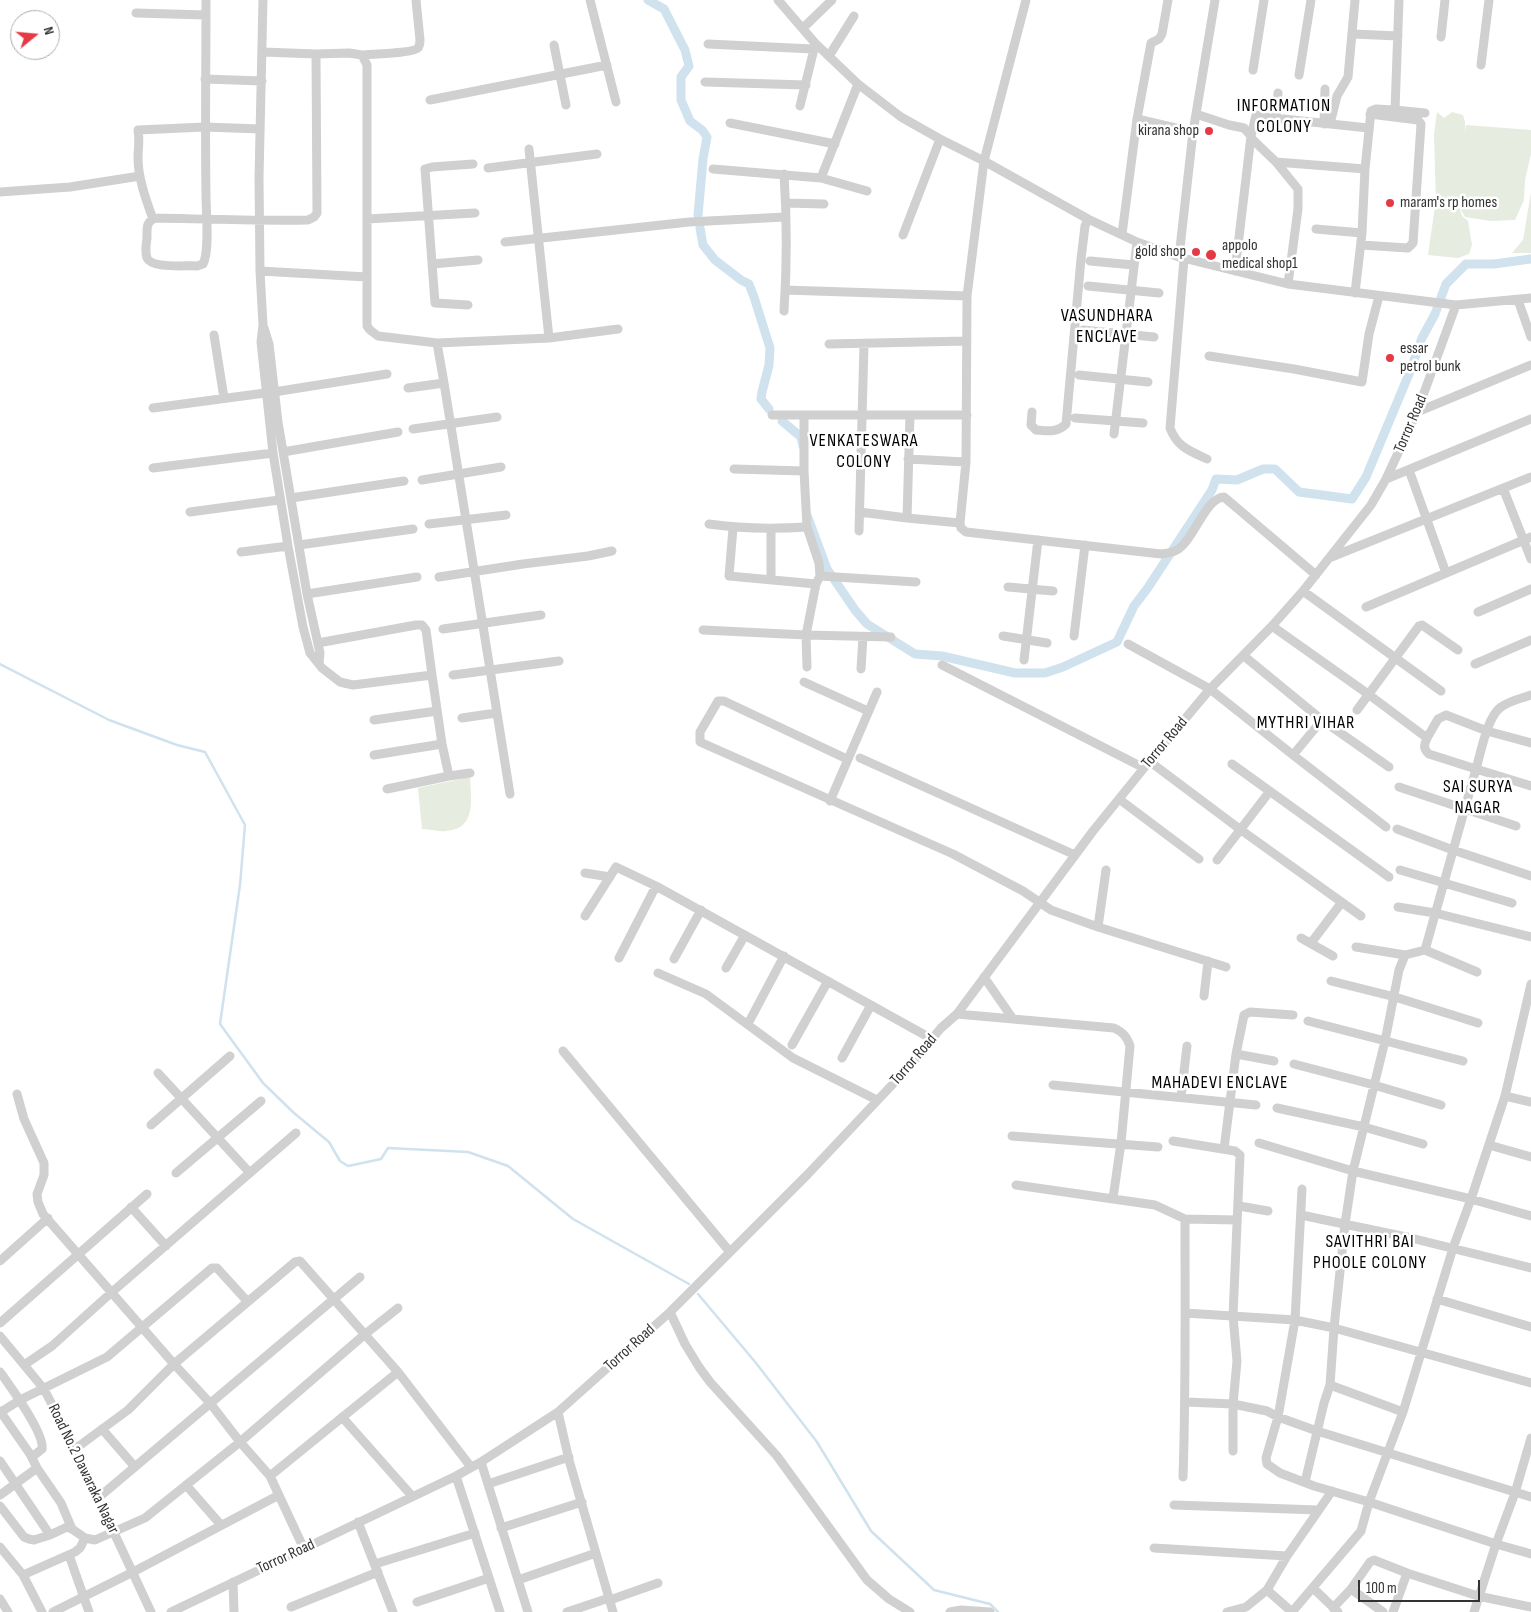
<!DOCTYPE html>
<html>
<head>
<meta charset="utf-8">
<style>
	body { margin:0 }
	#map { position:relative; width:1531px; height:1612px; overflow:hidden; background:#fff; font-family:"Sofia Sans Condensed",sans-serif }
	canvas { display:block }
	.north { position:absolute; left:10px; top:10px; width:50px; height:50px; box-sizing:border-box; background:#fff; border:1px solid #adadad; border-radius:50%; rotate:73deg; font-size:14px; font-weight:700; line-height:20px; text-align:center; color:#333 }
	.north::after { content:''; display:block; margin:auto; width:18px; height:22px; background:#e63946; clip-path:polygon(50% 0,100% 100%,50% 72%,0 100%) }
	.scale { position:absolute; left:1358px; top:1580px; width:122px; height:22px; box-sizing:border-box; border:2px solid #333; border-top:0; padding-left:6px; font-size:15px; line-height:18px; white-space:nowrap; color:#333; -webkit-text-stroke:4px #fff; paint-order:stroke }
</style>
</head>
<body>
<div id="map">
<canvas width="1531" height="1612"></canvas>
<div class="north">N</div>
<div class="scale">100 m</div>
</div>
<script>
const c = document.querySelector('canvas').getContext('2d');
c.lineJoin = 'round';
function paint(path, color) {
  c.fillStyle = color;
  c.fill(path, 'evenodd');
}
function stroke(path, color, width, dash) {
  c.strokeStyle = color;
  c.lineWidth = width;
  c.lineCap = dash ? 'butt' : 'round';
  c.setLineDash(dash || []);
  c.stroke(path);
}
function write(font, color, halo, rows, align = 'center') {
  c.font = font + ' "Sofia Sans Condensed",sans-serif';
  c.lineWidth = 5;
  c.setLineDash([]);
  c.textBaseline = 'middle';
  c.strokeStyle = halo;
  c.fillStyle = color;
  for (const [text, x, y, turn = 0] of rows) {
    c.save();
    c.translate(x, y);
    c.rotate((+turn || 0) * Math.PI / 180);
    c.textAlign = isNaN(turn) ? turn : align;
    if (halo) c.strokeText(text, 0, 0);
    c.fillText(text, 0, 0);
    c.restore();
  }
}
paint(new Path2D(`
	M1437 112 1444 118 1452 112 1463 115 1465 122V133L1466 125 1531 130V154L1525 180 1524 200 1515 220 1491 221 1465 217 1459 206 1462 216 1468 221 1472 245 1469 254 1458 258 1428 255 1435 206 1449 205 1454 201 1443 204 1436 203 1434 134Z
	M1531 192V253H1512L1523 240Z
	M470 777C471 799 477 829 446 831 438 832 429 829 422 829L418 788Z`), '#e6ecdf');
stroke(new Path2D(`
	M0 664 109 720 177 745 205 752 245 825 240 885 220 1024 263 1083 294 1113 329 1142 340 1161 348 1166 381 1159 388 1148 468 1152 508 1166 573 1219 689 1284
	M698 1294 756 1363 817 1442 871 1531 934 1590 990 1604 998 1612`), '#cfe2ee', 2.5);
stroke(new Path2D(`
	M648 0 664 9 685 50 689 66 681 77V100L690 121 702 130 707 137 703 159 698 215
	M700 228 703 245 715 260 741 280 749 284 754 297 770 348 769 365 762 392 761 399 769 409
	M782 421 801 437 803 446
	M807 515 827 569 855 610 867 624 915 654 942 656 1015 673H1045L1063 667 1117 642 1134 606 1147 589 1212 490 1216 479 1237 480 1263 469H1275L1299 492 1352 499 1366 477 1409 374 1422 338 1435 314 1446 284 1466 264H1494L1531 259`), '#cfe2ee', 9);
stroke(new Path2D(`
	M206 0C206 65 205 130 206 195 206 212 210 251 203 264L197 266C185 265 152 269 147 258 145 252 146 244 147 238 147 228 146 222 155 218 206 219 257 221 308 220L314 217 317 213 316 54
	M263 0 259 178 260 271 263 325 261 342 273 453 288 546 303 627 310 653 322 668 340 682 353 685 432 675 442 744 449 776
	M590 0 616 102
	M778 0 815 43 858 84 901 117 940 139 984 161 1088 219 1137 242 1179 257 1288 284 1456 305 1531 298
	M1026 0 984 161 967 296 966 462 960 523 961 528 966 532 1161 554C1167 553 1172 553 1177 550 1194 540 1205 498 1224 497L1316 575
	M136 13 206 15
	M803 28 832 0
	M1353 34 1398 36
	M1441 37 1445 0
	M708 44 813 49
	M554 45 566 105
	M263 52 316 54 349 53 362 55 367 65V326L370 330 378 336 437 343 444 383 510 794
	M362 55C371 54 414 53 418 48 420 45 420 43 420 40L416 0
	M829 56 854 16
	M1481 65 1489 0
	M1253 70 1264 0
	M1299 75 1311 0
	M205 79 262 81
	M705 82 806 85
	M430 100 607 65
	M800 106 815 45
	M1395 110 1425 113
	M1196 114 1229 125 1244 128 1251 136
	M1276 118 1278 93
	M1137 119 1151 43 1159 39 1162 34 1168 0
	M730 123 835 144
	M1324 124 1325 89
	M1330 124 1337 96 1348 77 1355 0
	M1251 138 1276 162 1298 189V209L1288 284
	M529 149 549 338
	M1276 162 1365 169 1362 233 1355 293
	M488 168 597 154
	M713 169 821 178 867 191
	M1365 169 1371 111 1376 109 1395 110 1399 0
	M821 178 858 84
	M0 192 70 187 140 176
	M786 203 824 204
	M153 219C146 200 138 178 138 158 138 147 140 142 138 130L205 127 260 129
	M367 219 475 213
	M1316 229 1362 233
	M1122 234 1137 119 1193 132
	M903 235 940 139
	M505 242 689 222 785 217
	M1361 245 1408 248 1413 243 1421 124 1418 120 1370 114
	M1179 257 1193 132 1215 0
	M1184 259 1170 428C1177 447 1190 451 1207 459
	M1090 261 1134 265
	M432 264 478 260
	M260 271 367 277
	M1235 271 1251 136 1256 115 1265 117 1368 128
	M1088 286 1159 293
	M785 290 967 296
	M1518 300 1531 337
	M468 305 435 303 425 169 432 167 473 164
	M784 311C787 266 787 219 784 174
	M264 328 269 344 278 422 307 594 320 653 319 664
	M1083 330 1154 337
	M214 335 224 398
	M437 343 549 338 618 329
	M829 344 967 341
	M1209 356 1294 369 1362 382 1369 334 1379 296
	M1079 375 1148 382
	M408 388 444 383
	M274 392 387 374
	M153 408 265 393
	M1032 412 1031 425 1036 430C1048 431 1057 433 1066 424L1081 259 1085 226 1088 219
	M1417 412 1531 365
	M772 415H967
	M804 415V471L807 527 819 563 820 576 816 584 806 635 807 667
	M1075 418 1143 423
	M413 429 497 417
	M1114 434 1137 242
	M283 452 398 432
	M908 459 966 462
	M153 468 273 453
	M734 469 804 471
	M1409 470 1446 573
	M1386 479 1531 419
	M422 480 501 467
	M1503 488 1531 559
	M291 498 404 481
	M190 512 279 500
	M860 512 907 518 910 415
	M907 518 960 523
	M429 524 506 515
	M709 524C742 529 774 529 807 527
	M733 528 729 576 816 584
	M771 529V580
	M859 531 864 344
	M299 545 413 529
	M241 552 288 546
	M1329 558 1531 477
	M820 576 916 582
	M439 577 523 564 588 556 612 551
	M1008 587 1053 591
	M1303 591 1441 691
	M307 594 417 577
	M1366 607 1531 537
	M1478 612 1531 589
	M1272 626 1368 694 1427 738C1424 745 1423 749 1429 754L1476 769 1425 950
	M443 629 541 615
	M703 630 806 635 891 637
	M1003 636 1047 643
	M1074 636 1085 545
	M318 643 416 625H422L426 630 432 675
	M1128 644 1210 689 1293 755 1386 827
	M1244 656 1322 720 1389 767
	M1024 660 1038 540
	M1475 664 1531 640
	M942 665 1144 768
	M861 669 863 637
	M453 675 559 661
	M804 682 868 711
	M1531 695C1522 698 1509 701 1501 707 1487 717 1481 752 1476 769L1531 786
	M1357 710 1419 626 1422 625 1458 650
	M462 718 496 713
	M374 720 437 711
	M1427 738 1438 719 1446 715 1487 731 1531 743
	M374 755 442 744
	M1293 755 1322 720
	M860 758 1075 855
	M847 759 724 701H718L700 732V742L953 854 1023 891 1051 910 1098 927 1226 967
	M1149 761 1241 830 1361 916
	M1232 764 1389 877
	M1399 787 1516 826
	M387 789 449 776 470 773
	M1119 799 1199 859
	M830 801 877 692
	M1397 829 1453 850 1531 876
	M1217 860 1270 791
	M1400 870 1512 903
	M585 873 610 877
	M1398 907 1435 913 1531 937
	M585 916 616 867 656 886 932 1039
	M1098 927 1106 870
	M1301 938 1333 956
	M1311 943 1342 902
	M1356 947 1405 955
	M619 958 656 886
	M674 959 701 910
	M726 968 745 935
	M658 973 706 994 793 1058 877 1100
	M984 977 1013 1019
	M1331 981 1395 997 1478 1023
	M1204 996 1208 961
	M957 1014 1114 1028C1123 1032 1127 1037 1130 1046L1121 1143 1113 1198
	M750 1020 784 956
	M1308 1021 1463 1061
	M792 1045 828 981
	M563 1051 730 1252
	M1236 1054 1274 1061
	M842 1058 871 1005
	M1294 1064 1374 1085 1441 1105
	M158 1073 250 1173
	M1053 1085 1256 1105
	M17 1094 24 1119 44 1163V1175L37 1194 38 1202 43 1214 174 1364 210 1403 240 1442 270 1476 304 1549
	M1505 1096 1531 1102
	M1181 1097 1187 1046
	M1277 1108 1364 1127 1423 1144
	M151 1125 230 1056
	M1012 1136 1158 1147
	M1173 1141 1235 1151 1240 1155 1233 1316 1237 1361 1233 1404V1451
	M1259 1143 1353 1171 1471 1199 1531 1216
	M1489 1145 1531 1157
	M1224 1149 1236 1054 1244 1015 1250 1012 1293 1015
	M176 1173 261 1101
	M1016 1185 1155 1205 1185 1219 1237 1220
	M1302 1189 1295 1320 1334 1328 1531 1383
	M1239 1206 1268 1211
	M131 1207 166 1246
	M1301 1215 1411 1238 1531 1268
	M0 1261 48 1218
	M1437 1299 1531 1327
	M670 1312 685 1344 699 1367 710 1382 777 1456 867 1580 889 1599 910 1612
	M1185 1313 1295 1320 1278 1417 1266 1458 1267 1464 1280 1473 1314 1486 1369 1502 1496 1544 1531 1554
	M0 1323 147 1194
	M0 1336 44 1389 75 1449 151 1612
	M24 1365 52 1346 112 1292 296 1133
	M0 1372C10 1386 45 1434 42 1449L32 1457
	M1330 1385 1403 1412
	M1186 1402 1233 1404 1267 1411 1278 1417 1317 1431 1531 1497
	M0 1411 30 1454 37 1468 61 1503 72 1529
	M1 1412 20 1400 107 1357 212 1268H217L247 1301
	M558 1412 569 1460 613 1612
	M342 1417 412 1496
	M102 1429 135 1467
	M75 1449 128 1410 174 1364 295 1262 300 1261 398 1372 471 1467
	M0 1461 50 1535
	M481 1462 528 1612
	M270 1476 398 1372
	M456 1476 500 1612
	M1183 1477C1186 1391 1185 1305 1185 1219
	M1305 1482 1324 1403 1330 1385 1334 1328 1345 1224 1353 1171 1385 1041 1399 970 1405 955 1425 950 1477 972
	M488 1484 569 1457
	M186 1485 221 1525
	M0 1495 37 1468
	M98 1498 360 1277
	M1174 1505 1318 1510
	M0 1506 24 1537 29 1539 34 1540 50 1535 67 1527 72 1529 85 1538 95 1540 145 1518 240 1442 364 1335 398 1308
	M358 1522 393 1612
	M501 1528 582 1502
	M0 1547 23 1575 75 1552 80 1548 85 1538
	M1154 1548 1287 1556
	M69 1555 89 1612
	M375 1564 475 1533
	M23 1575 42 1612
	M518 1580 596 1553
	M233 1582 234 1612
	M1313 1588 1338 1612
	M1351 1589 1370 1562 1374 1560 1407 1573
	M1267 1590 1292 1612
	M0 1599 8 1612
	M610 1600 658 1583
	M417 1602 489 1578
	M291 1607 378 1572
	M1333 1608 1351 1589 1383 1612
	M53 1612 133 1572 279 1495
	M171 1612 456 1476 481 1462 558 1412 670 1312 808 1174 908 1068 941 1028 957 1014 1093 831 1144 768 1210 689 1272 626 1303 591 1371 505 1386 479 1417 412 1456 305
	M567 1612 609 1598
	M950 1612 961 1610 990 1612
	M1227 1612 1246 1607 1267 1590 1287 1556 1332 1491
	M1292 1612 1361 1531 1369 1502 1403 1412 1453 1248 1471 1199 1505 1096 1531 984
	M1393 1612 1407 1573 1478 1596 1531 1607
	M1474 1612 1496 1544 1515 1493 1531 1438`), '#d0d0d0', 9);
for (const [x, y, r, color] of [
	[1209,131,5,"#e63946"],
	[1390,203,5,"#e63946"],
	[1196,252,5,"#e63946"],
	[1211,255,6,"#e63946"],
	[1390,358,5,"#e63946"]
]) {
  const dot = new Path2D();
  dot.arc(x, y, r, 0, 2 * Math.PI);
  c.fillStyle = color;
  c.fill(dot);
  stroke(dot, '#fff', 2);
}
write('16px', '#333', '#fff', [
	["kirana shop",1199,131,"right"],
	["maram's rp homes",1400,203],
	["appolo",1222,246],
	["medical shop1",1222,264],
	["gold shop",1186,252,"right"],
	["essar",1400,349],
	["petrol bunk",1400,367]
], 'left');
write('16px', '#333', '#fff', [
	["Torror Road",1411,424,-67],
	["Torror Road",1165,743,-50],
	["Torror Road",914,1060,-49],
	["Torror Road",630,1348,-42],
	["Road No.2 Dawaraka Nagar",83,1469,64],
	["Torror Road",286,1557,-25]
]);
c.letterSpacing = '1px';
write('18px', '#000', '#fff', [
	["INFORMATION",1284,106],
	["COLONY",1284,127],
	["VASUNDHARA",1107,316],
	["ENCLAVE",1107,337],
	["VENKATESWARA",864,441],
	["COLONY",864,462],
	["MYTHRI VIHAR",1306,723],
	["SAI SURYA",1478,787],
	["NAGAR",1478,808],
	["MAHADEVI ENCLAVE",1220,1083],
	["SAVITHRI BAI",1370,1242],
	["PHOOLE COLONY",1370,1263]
]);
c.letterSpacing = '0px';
</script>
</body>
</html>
